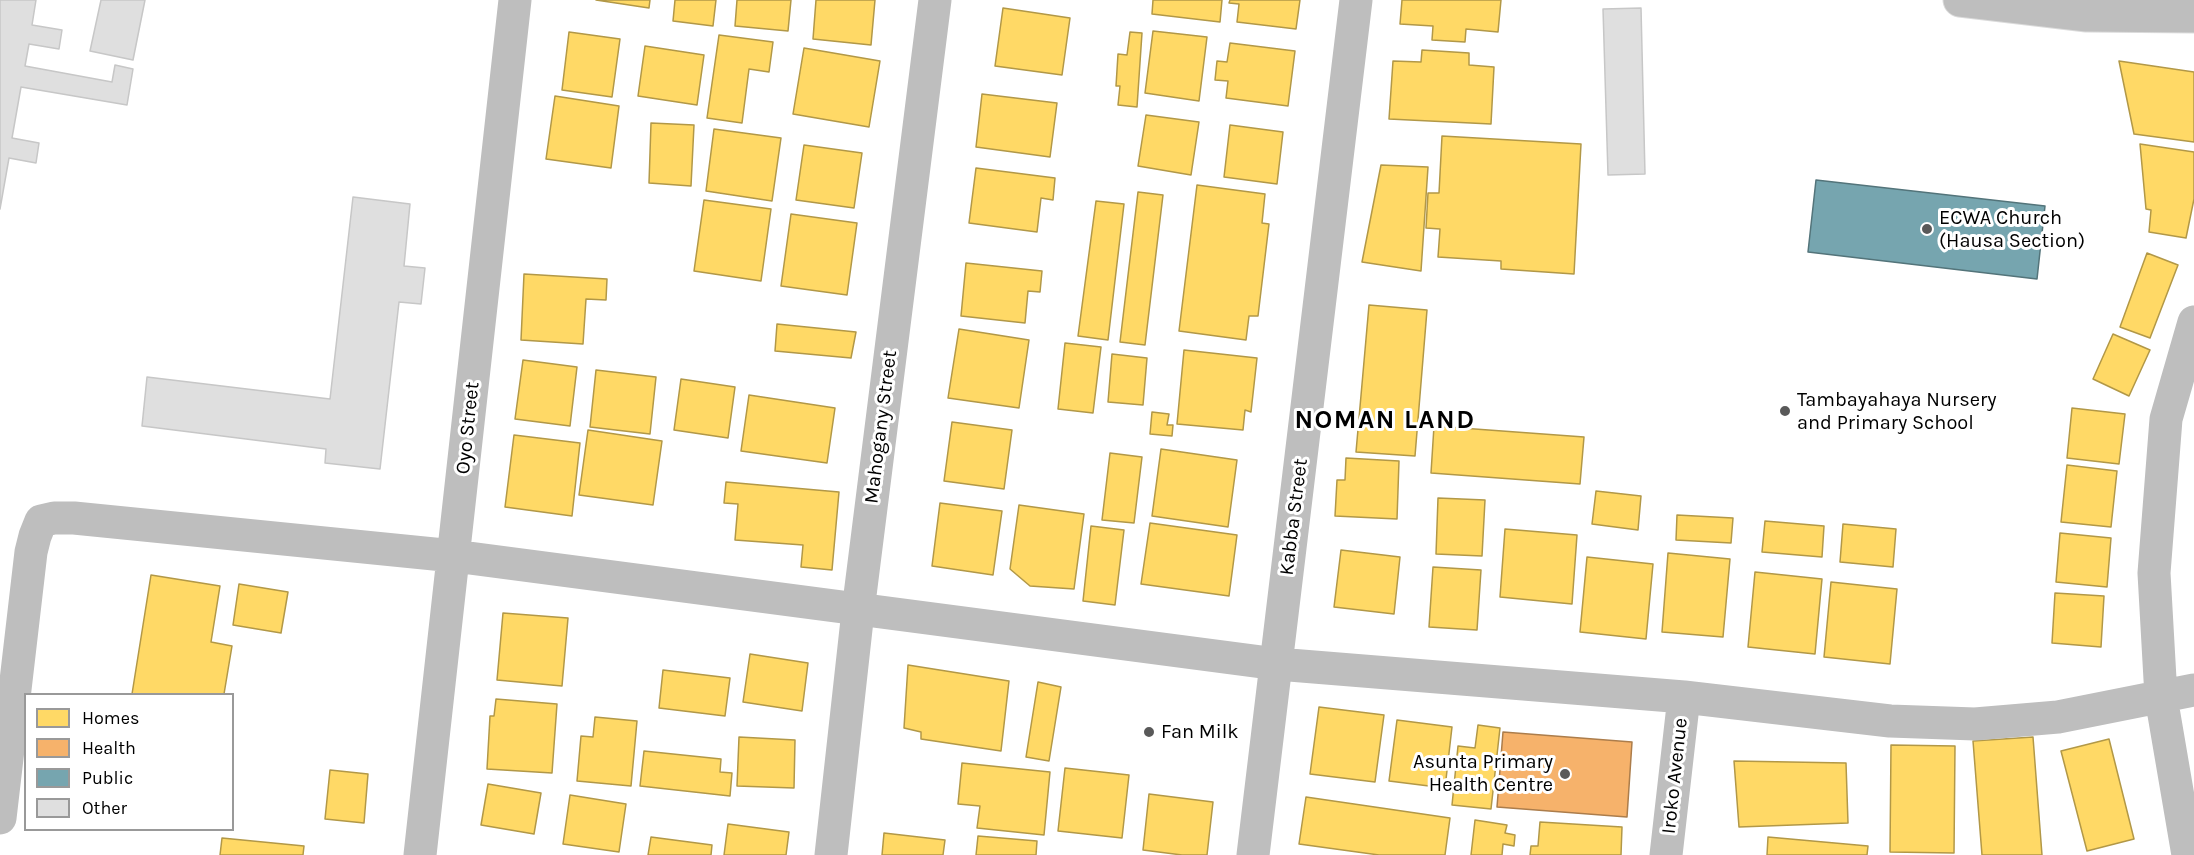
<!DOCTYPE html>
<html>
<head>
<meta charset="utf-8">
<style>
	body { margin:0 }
	#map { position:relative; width:2194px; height:855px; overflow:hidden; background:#fff; font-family:Karla,sans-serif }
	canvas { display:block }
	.legend { position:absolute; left:24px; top:693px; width:210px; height:138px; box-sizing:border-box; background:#fff; border:2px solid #999; margin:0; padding:8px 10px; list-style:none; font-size:18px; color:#000 }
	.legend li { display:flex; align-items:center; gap:12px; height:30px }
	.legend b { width:30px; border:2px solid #999 }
</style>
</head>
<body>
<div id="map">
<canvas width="2194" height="855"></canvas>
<ul class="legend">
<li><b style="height:16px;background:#ffd966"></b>Homes</li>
<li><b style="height:16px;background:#f6b26b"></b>Health</li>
<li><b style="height:16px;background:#76a5af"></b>Public</li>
<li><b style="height:16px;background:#dfdfdf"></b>Other</li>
</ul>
</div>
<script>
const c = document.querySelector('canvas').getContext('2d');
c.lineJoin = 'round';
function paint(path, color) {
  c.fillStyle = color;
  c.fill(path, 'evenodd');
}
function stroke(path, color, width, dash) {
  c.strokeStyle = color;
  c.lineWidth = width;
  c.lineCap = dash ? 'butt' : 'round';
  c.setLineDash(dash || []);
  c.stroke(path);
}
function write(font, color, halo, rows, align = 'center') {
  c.font = font + ' Karla,sans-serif';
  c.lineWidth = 6;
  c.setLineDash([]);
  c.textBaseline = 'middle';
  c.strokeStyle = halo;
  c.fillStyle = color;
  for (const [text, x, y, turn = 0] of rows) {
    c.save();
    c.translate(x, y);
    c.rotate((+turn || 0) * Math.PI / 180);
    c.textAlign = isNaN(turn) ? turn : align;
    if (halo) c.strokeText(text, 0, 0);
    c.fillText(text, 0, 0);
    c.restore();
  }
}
const homes = new Path2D(`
	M596 0H650L649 8Z
	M675 0H716L713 26 673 21Z
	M737 0H791L788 31 735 26Z
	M816 0H875L871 45 813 39Z
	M1153 0H1222L1220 22 1152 14Z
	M1230 0H1300L1296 29 1237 22 1239 4 1229 3Z
	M1402 0H1501L1498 32 1466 29 1465 42 1432 40 1433 26 1400 24Z
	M1003 8 1070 18 1062 75 995 66Z
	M1153 31 1207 37 1199 101 1145 93Z
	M569 32 620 39 612 97 562 90Z
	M1130 32 1142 33 1137 107 1118 105 1120 86H1116L1118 54 1127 55Z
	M719 35 773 42 769 72 749 69 742 123 707 118Z
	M1230 43 1295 51 1288 106 1226 98 1228 81 1215 80 1217 61 1227 62Z
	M645 46 704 55 697 105 638 96Z
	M804 48 880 61 869 127 793 114Z
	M1422 50 1469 53V65L1494 67 1491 124 1389 119 1393 61 1421 62Z
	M2119 61 2194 72V142L2134 134Z
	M982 94 1057 103 1050 157 976 147Z
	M555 96 619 106 611 168 546 159Z
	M1146 115 1199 122 1191 175 1138 166Z
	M651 123 694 125 691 186 649 183Z
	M1230 125 1283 132 1277 184 1224 177Z
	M714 129 781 138 772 201 706 191Z
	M1442 136 1581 144 1574 274 1501 269V261L1438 257 1440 229 1426 228 1428 193H1439Z
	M2140 144 2194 152V199L2186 238 2149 232 2151 210 2146 209Z
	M804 145 862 153 854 208 796 200Z
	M1381 165 1428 167 1421 271 1362 262Z
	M976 168 1055 178 1053 200 1041 198 1037 232 969 223Z
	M1197 185 1265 194 1262 223 1269 224 1258 316H1249L1246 340 1179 331Z
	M1138 192 1163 195 1145 345 1120 342Z
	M704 200 771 209 761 281 694 271Z
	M1096 201 1124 204 1108 340 1078 336Z
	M791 214 857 223 847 295 781 286Z
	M2147 253 2178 265 2150 338 2120 327Z
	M966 263 1042 271 1040 292 1028 291 1025 323 961 316Z
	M524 274 607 279 606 300 586 299 583 344 521 340Z
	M1369 305 1427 310 1415 456 1356 452Z
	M777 324 856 332 851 358 775 351Z
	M959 329 1029 340 1019 408 948 398Z
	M2113 334 2150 350 2129 396 2093 379Z
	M1065 343 1101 347 1093 413 1058 409Z
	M1184 350 1257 358 1251 412 1245 410 1243 430 1177 424Z
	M1112 354 1147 358 1143 405 1108 402Z
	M523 360 577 367 570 426 515 419Z
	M596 370 656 377 650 434 590 427Z
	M681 379 735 387 728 438 674 430Z
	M749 395 835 408 827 463 741 451Z
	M2072 408 2125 414 2119 464 2067 458Z
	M1152 412 1169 414 1167 425H1173L1172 436 1150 434Z
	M952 422 1012 430 1004 489 944 481Z
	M1434 426 1584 437 1580 484 1431 473Z
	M588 430 662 441 653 505 579 495Z
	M514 435 580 443 572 516 505 507Z
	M1161 449 1237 460 1228 527 1152 516Z
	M1110 453 1142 457 1134 523 1102 520Z
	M1346 458 1399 461 1397 519 1335 516 1337 480H1345Z
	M2067 465 2117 471 2111 527 2061 522Z
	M726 482 839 492 832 570 801 567 803 545 735 540 738 504 724 503Z
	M1596 491 1641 496 1638 530 1592 524Z
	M1438 498 1485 500 1482 556 1436 554Z
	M940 503 1002 511 993 575 932 566Z
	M1019 505 1084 514 1074 589 1030 586 1010 569Z
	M1677 515 1733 518 1731 543 1676 540Z
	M1765 521 1824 526 1822 557 1762 552Z
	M1150 523 1237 535 1229 596 1141 584Z
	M1843 524 1896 529 1893 567 1840 562Z
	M1091 526 1124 530 1115 605 1083 601Z
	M1505 529 1577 535 1572 604 1500 597Z
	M2060 533 2111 538 2107 587 2056 582Z
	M1341 550 1400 557 1394 614 1334 607Z
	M1668 553 1730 559 1723 637 1662 632Z
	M1587 557 1653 564 1646 639 1580 632Z
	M1433 567 1481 570 1477 630 1429 627Z
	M1755 572 1822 579 1815 654 1748 647Z
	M151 575 220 586 211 642 232 646 224 694H132Z
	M1831 582 1897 589 1890 664 1824 657Z
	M239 584 288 592 281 633 233 625Z
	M2055 593 2104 596 2101 647 2052 643Z
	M503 613 568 618 562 686 497 680Z
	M750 654 808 663 802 711 743 702Z
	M908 665 1009 681 1001 751 921 739V732L904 728Z
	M663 670 730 678 725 716 659 708Z
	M1038 682 1061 687 1049 761 1026 757Z
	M496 699 557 704 552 773 487 769 490 716H494Z
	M1319 707 1384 715 1375 782 1310 774Z
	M595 717 637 721 631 786 577 781 581 736 593 737Z
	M1397 720 1452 727 1445 788 1389 781Z
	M1478 725 1500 728 1491 809 1452 805 1458 746 1475 748Z
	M739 737 795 740 794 788 737 786Z
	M2033 737 2042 855H1982L1973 741Z
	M2109 739 2134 839 2087 851 2061 751Z
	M1891 745 1955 746 1954 853 1890 852Z
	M644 751 721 759 720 772 732 773 730 796 640 786Z
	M1734 761 1846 763 1848 823 1739 827Z
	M962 763 1050 772 1044 835 977 828 980 806 958 804Z
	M1065 768 1129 775 1122 838 1058 831Z
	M330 770 368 774 364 823 325 819Z
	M488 784 541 793 534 834 481 825Z
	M1149 794 1213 802 1207 855H1182L1143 850Z
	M570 795 626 804 619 852 563 844Z
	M1306 797 1450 818 1445 855H1379L1299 844Z
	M1475 820 1507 825 1505 833 1515 835 1514 846 1503 844 1502 855H1471Z
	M1540 822 1622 827 1621 855H1530L1531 846H1538Z
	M728 824 789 832 786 855H724Z
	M884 833 945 840 943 855H882Z
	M978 836 1037 841 1036 855H976Z
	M651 837 712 845 711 855H648Z
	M1768 837 1868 846 1867 855H1767Z
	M222 838 304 846 303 855H220Z`);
paint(homes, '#ffd966');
stroke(homes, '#b29847', 1.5);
const health = new Path2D(`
	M1503 732 1632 742 1627 817 1497 807Z`);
paint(health, '#f6b26b');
stroke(health, '#ac7d4b', 1.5);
const public = new Path2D(`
	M1816 180 2045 206 2037 279 1808 252Z`);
paint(public, '#76a5af');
stroke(public, '#53747a', 1.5);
const building = new Path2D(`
	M0 0H36L32 25 62 30 59 49 29 44 25 66 112 82 115 65 133 69 127 105 21 87 12 138 39 143 36 163 9 158 0 209Z
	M101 0H145L133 60 90 51Z
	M1641 8 1645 174 1608 175 1603 9Z
	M353 197 410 204 404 266 425 268 421 304 399 302 380 469 325 463 326 449 142 426 147 377 330 399Z`);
paint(building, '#dfdfdf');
stroke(building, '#c7c7c7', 1.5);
const major = new Path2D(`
	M1960 0 2087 15 2194 16`);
stroke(major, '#dbdbdb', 35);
stroke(new Path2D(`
	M0 818 31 552 35 536 41 521 54 518H74L454 556 1277 664 1684 697 1890 721 1975 724 2058 717 2194 690
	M420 855 515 0
	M831 855 858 611 935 0
	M1253 855 1356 0
	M1666 855 1684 697
	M2188 855 2161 697 2154 573 2166 419 2194 322`), '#bebebe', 33);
stroke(major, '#bebebe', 33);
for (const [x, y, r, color] of [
	[1927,229,6,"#595959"],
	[1785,411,6,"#595959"],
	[1149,732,6,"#595959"],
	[1565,774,6,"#595959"]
]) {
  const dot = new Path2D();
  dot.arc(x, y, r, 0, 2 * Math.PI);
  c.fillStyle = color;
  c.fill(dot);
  stroke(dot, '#fff', 2);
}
write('20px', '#000', '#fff', [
	["ECWA Church",1939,218],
	["(Hausa Section)",1939,241],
	["Tambayahaya Nursery",1797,400],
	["and Primary School",1797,423],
	["Fan Milk",1161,732],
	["Asunta Primary",1553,762,"right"],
	["Health Centre",1553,785,"right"]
], 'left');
write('20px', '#000', '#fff', [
	["Mahogany Street",881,427,-83],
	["Oyo Street",468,428,-84],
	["Kabba Street",1294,517,-83],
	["Iroko Avenue",1675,776,-84]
]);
c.letterSpacing = '1.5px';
write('bold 26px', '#000', '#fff', [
	["NOMAN LAND",1385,421]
]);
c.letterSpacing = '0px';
</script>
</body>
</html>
